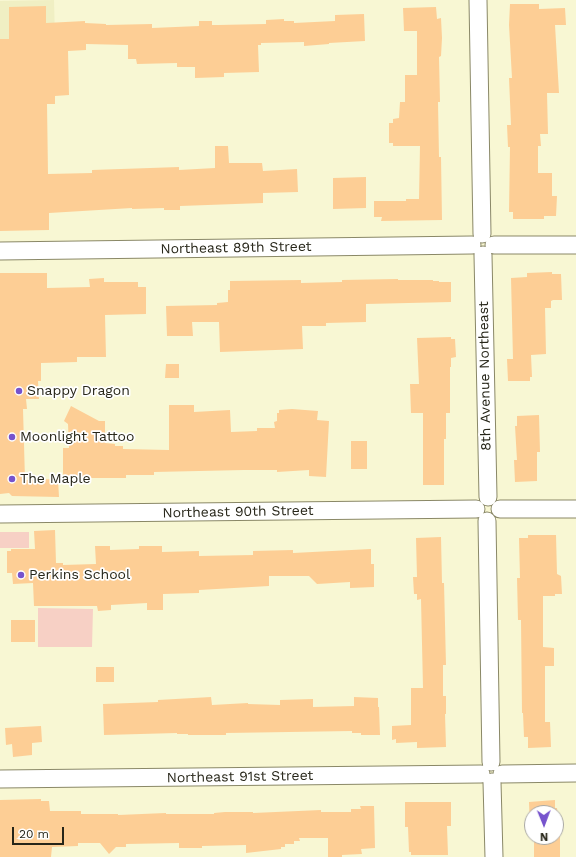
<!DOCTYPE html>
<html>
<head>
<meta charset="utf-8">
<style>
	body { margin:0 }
	#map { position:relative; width:576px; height:857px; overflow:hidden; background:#f8f7d3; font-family:"Work Sans",sans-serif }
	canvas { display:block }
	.north { position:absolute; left:524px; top:805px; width:40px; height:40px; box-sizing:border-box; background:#fff; border:1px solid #a9a8a3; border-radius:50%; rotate:179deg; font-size:11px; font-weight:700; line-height:16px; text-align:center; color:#272619 }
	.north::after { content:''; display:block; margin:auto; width:14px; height:18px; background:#7653cd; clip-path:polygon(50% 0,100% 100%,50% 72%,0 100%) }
	.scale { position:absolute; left:12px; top:827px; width:52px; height:18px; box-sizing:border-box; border:2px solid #272619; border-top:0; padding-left:5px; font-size:12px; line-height:14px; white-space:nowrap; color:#272619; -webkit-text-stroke:3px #fff; paint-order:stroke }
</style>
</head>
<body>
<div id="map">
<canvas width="576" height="857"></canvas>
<div class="north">N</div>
<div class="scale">20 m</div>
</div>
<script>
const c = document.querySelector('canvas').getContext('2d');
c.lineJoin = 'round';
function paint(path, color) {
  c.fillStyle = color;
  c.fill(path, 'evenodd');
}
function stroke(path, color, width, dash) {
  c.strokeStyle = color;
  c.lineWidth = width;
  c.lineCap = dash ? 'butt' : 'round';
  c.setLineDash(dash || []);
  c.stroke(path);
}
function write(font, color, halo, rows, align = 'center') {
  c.font = font + ' "Work Sans",sans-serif';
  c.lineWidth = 3.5;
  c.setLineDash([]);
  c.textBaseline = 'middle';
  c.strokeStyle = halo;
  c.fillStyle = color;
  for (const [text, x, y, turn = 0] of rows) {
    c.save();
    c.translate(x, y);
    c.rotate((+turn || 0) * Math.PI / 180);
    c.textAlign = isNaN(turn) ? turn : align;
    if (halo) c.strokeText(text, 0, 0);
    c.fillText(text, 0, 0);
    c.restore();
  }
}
paint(new Path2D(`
	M54 0 55 39H0V1Z`), '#f0efc3');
paint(new Path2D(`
	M0 532H29V548H0Z
	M38 608 93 609 92 647H38Z`), '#f7d0c5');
paint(new Path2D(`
	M510 4H539V9L565 8 566 25H555L559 93H547L548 134H540L541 146H538V173H552V196H557L556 216H544V219H513V212H509L510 147H508L507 125H511L509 78H512L509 25Z
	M46 6V23L85 21V23L106 24V25L152 24V28L199 26V21H212V25H218L266 24V20L284 19V21H294V23L335 21V15L364 14 365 41 329 43V44L304 46V42L261 43V45H258L259 72 224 73V77L195 78V67H177V63L137 64 136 59H128V45L86 44V50L68 51 69 95 55 96V104H47L48 174 92 173V170L179 167V170L215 168V146H228L229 163H262L263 171 297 169 298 192 263 193V203L180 206V210H164V208L132 209V208L49 213V230L0 231V39H9V7Z
	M436 7 437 19 441 18 442 38 441 56 439 57 440 102H438L439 157H441L442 220 381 221 382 217H374V201H406V199H419L420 146H393V143H389V123H393V119L399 118 400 102H405V75H417V31H404L403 8Z
	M366 177V208L333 209V178Z
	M552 272V274H561L562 300H553L551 301V308H545L546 354 531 355 532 377H530V381H508L507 359H513L511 278 527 277V273Z
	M0 273H47V288L90 287 89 279 104 278V282H138V287H146V314L105 315 106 357H77V362L41 363V381H38L39 399H26L27 409H23L25 480 58 479 59 497 12 496 9 493 0 494Z
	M398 279V280H433V281H439V282H451V302L366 304V322L326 323V326H302L303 349 220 352 219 322H192L193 336H167L166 306 217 305V303L228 302V290H230V281L301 280V283L342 282V280Z
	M451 337V339H455L456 357 451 358V367H450V413H446V439H444V485H423V413H411L410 384H419L417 338Z
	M166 364H179V378H165Z
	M169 405H194V412L230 410 231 432 257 431V428H275L274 422 277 421V413H279V410L292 409 318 411 317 420 329 421 326 477 309 476V470L277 472V470H244L154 472V475H126V478H63V448H69L68 424 64 421 71 406 99 421H105V443L115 444V446H123V449L169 450Z
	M539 415 540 452H537V481L515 482 514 460H517L515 426H517V416Z
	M351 441H367V469H351Z
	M55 530 56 563H63V565L96 564 95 546H110V550L139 549V546H162V552L199 551V556L253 555V551L293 550V553L371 549V564H374V587L350 588V582L317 584 309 576H269V586L199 590V593L163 594V610H147V603L111 605V610L98 611 97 606H34L33 583 13 584 12 573H7V551H11V549H35L34 531Z
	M528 535H556L557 574 561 576 562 594H555V596H543V647L554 648V666H545V722H550L551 747 528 748V737H524L523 713H522L521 620H518L517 578H520L519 538H528Z
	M441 537 442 583H444L446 665H443V696H446V714H445L446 747 417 748V742L396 743V739L392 740V726L411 725V688H423L421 599 417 600V594H414L413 577H417L416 538Z
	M11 620H35V642H11Z
	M96 667H114V682H96Z
	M211 697 212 705 248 703V704L280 705V700L313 699V707L354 706V697L378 698V707H379L380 735H361V733H352V731L226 733V735H188V734H177V733L104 735 103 704 158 702V700Z
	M41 726 42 742 32 743V755L13 757 12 744 6 745 5 728Z
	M41 799V801H49L50 811H81V814H118V815L166 813V814H214V813L225 812H253V813L321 810V812H351V809H361L360 806H374L375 848 361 849 362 854 342 855V857H328V838H299L300 841H294V844H285V847H281V849L246 853V845L202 846V848H179V843L126 844V847H116L109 854 100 843H78V846L52 847 51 857H0V800Z
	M555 800V808H557L559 833H560V857H534V837H556V813H532V828H530L529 802Z
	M405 802H451V826H447L448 855H411V852H409L408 827H405Z`), '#fdce95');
const minor = new Path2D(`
	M478 0 482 234
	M494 245H576
	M0 251 472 245
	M483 255 488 497
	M500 509H576
	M0 514 476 509
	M487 521 491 762
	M502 774 576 773
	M0 779 481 774
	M492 782 494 857`);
stroke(minor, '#8a8867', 19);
stroke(minor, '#fff', 17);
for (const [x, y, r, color] of [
	[19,391,4,"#7653cd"],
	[12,437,4,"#7653cd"],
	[12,479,4,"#7653cd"],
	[21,575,4,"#7653cd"]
]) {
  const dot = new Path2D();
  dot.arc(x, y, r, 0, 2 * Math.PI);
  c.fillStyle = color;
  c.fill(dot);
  stroke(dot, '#fff', 1.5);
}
write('14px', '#272619', '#fff', [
	["Northeast 89th Street",236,248,-1],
	["8th Avenue Northeast",485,376,-91],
	["Northeast 90th Street",238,512,-1],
	["Northeast 91st Street",240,777,-1]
]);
write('14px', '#272619', '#fff', [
	["Snappy Dragon",27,391],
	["Moonlight Tattoo",20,437],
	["The Maple",20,479],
	["Perkins School",29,575]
], 'left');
</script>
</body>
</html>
